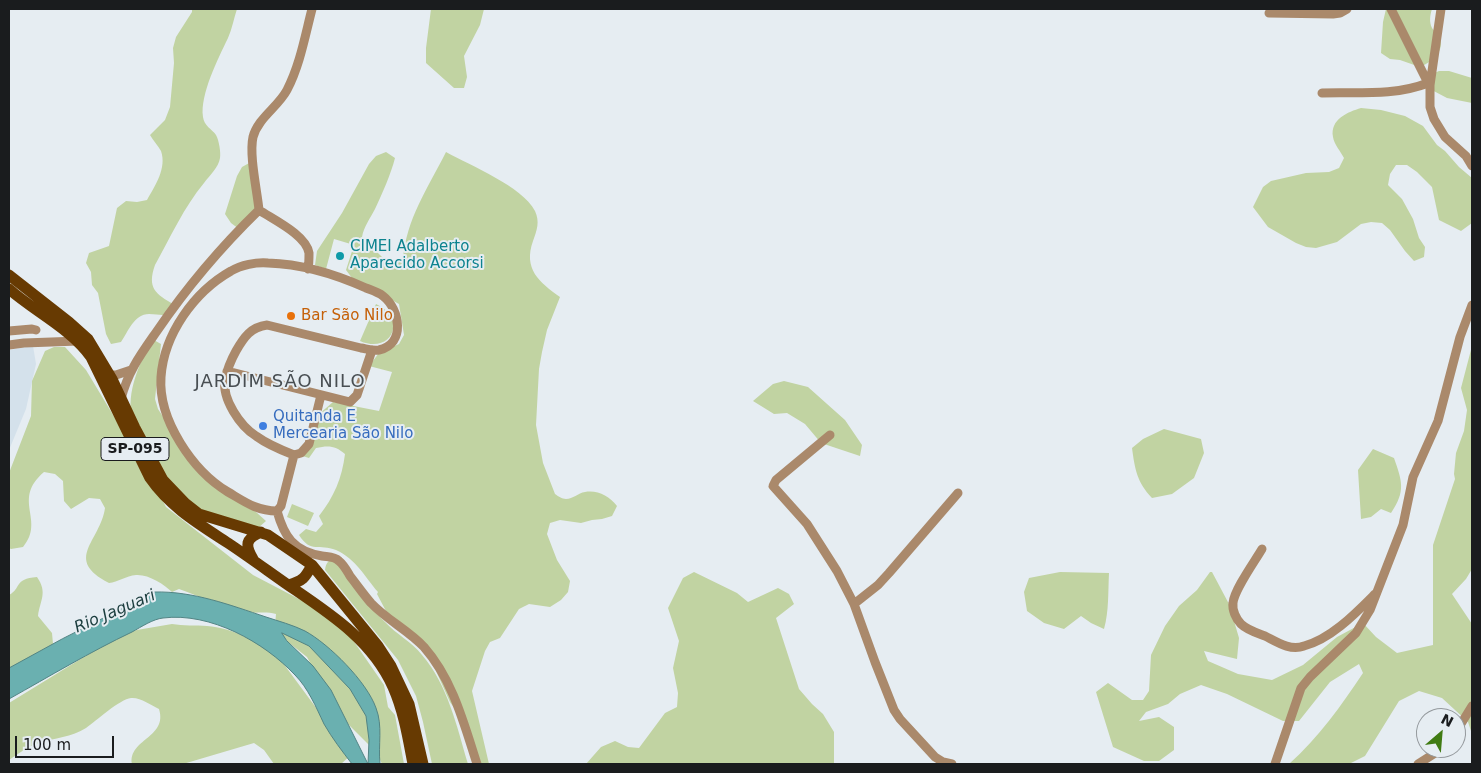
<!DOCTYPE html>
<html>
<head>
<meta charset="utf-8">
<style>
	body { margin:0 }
	#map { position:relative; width:1481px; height:773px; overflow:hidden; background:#e6edf2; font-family:"DejaVu Sans",sans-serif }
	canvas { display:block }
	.frame { position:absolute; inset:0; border:10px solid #1a1c1e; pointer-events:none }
	.north { position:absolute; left:1416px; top:708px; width:50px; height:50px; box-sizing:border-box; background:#e6edf2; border:1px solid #94999d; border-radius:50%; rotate:27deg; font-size:14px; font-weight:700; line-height:20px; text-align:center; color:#1a1c1e }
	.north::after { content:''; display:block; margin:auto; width:18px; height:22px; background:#407b13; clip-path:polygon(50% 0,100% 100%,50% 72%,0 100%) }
	.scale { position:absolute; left:15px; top:736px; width:99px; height:22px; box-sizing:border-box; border:2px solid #1a1c1e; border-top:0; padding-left:6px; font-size:15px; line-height:18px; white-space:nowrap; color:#1a1c1e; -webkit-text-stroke:4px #e6edf2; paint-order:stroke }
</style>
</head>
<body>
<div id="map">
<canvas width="1481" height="773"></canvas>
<div class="frame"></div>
<div class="north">N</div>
<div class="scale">100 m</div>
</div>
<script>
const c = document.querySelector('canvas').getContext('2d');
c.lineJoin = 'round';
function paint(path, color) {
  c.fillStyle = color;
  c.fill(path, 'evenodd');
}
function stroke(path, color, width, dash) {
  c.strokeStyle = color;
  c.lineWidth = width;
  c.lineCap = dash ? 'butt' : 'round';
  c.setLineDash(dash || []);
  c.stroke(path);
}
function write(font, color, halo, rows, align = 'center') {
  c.font = font + ' "DejaVu Sans",sans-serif';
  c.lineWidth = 4;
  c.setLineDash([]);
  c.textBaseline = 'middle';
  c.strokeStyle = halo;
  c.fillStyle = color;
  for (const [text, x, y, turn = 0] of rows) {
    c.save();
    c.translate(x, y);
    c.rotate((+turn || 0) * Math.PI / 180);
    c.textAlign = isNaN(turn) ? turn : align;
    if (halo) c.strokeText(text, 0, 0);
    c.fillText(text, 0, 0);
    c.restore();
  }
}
paint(new Path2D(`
	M33 346 36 364 26 409 9 450V350Z`), '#d4e1eb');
paint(new Path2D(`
	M192 9H237C234 18 232 29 228 38 218 59 200 94 203 117 204 126 212 129 216 135 219 140 221 153 220 158 219 167 209 176 204 183 184 207 170 238 155 265 147 288 155 294 175 305L170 314C161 316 158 314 149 314 134 314 128 332 121 342L111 344 106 334 98 293 92 285 91 272 86 263 89 253 109 246 117 208 126 201 137 202 147 200C155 186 167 168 161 151 158 146 153 140 150 135L165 120 170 107 174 63 173 48 176 37 192 12Z
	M431 9H484L480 25 464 56 467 77 464 88H454L426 63V48Z
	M1386 9H1432C1430 15 1429 22 1432 28 1433 30 1436 32 1438 34 1447 49 1434 61 1420 67L1400 60 1390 59 1381 53 1383 22Z
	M1439 71H1449L1472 78V103L1447 98 1428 88 1430 75Z
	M1361 108 1381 110 1405 116 1423 126 1437 145 1445 151 1459 167 1472 178V223L1461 231 1439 220 1432 187 1417 172 1407 165H1396L1390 174 1388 185 1402 199 1413 219 1419 238 1425 247 1424 257 1414 261 1405 251 1390 230 1382 223 1371 222 1361 224 1337 242 1316 248 1306 247 1296 243 1268 227 1253 207 1263 187 1271 181 1306 173 1329 172 1339 168 1344 158C1341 152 1334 144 1333 137 1330 119 1348 112 1361 108Z
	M386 152 395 158C391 174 382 194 375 209 370 219 364 226 362 237L384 259 393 264 403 260C406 219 428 188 446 152 471 166 522 186 535 211 540 222 537 230 533 241 523 269 539 282 560 297L547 330 542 352 539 369 536 425 543 463 555 494C558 496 562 499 566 499 573 499 578 493 585 492 598 490 609 496 617 506L612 516 602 519 592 520 581 523 560 520 550 523 547 534 557 560 570 581 568 592 561 600 550 607 529 604 519 609 500 638 490 642 485 651 472 691 489 764H477L457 712 450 702 432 662 387 613 377 594 378 592C365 577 356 559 336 550 319 543 311 554 299 535L306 529 316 532 323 524 319 516C334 497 342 478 345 454 336 446 329 445 316 448L309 458 299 455 318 415 333 402 379 411 392 372 369 366 379 353 399 344 404 335 399 304 352 278 346 270 354 245 334 239 326 269 315 265 317 251 342 213 369 164 376 156Z
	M251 162 257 203 254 213 239 229 231 223 225 214 237 176 242 167Z
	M376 304C408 318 392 355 360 341Z
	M152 339 161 344 155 399 158 409 189 456 239 502 256 512 266 521 258 528 198 510 165 478 131 413C128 387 141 361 152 339Z
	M1472 346V569L1466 579 1452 594 1472 624V734L1468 722 1442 698 1419 691 1399 701 1365 756 1349 764H1289C1319 737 1341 706 1363 673L1359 664 1330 682 1299 721H1283L1227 694 1201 685 1180 694 1168 704 1146 712 1139 721 1159 717 1174 727V750L1159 761H1144L1113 747 1096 692 1108 683 1132 700H1143L1149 691 1151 655 1165 626 1179 606 1197 590 1210 572H1212L1229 604 1239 638 1237 659 1204 651 1208 661 1238 674 1272 680 1303 665 1337 637 1363 623 1376 637 1397 653 1433 645V545L1455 479 1454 474 1456 453 1464 431 1467 410 1461 388Z
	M54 347H65L86 370 145 468 166 507 253 575 339 620 384 685 388 707 395 715 404 764H382L377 753 338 714 307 657 288 642 275 625 276 614C265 611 256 614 244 612 223 607 201 597 179 589L172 592C164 584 148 574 136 575 126 576 118 582 109 583 63 559 100 542 105 508L100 499 89 498 71 509 64 501 63 481 55 474 44 472C11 500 46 520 23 547L11 549 9 548V473L31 416 32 381 45 351Z
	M784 381 808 387 845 420 862 445 860 456 821 443 805 424 787 413 774 414 753 401 773 384Z
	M1164 429 1201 439 1204 453 1194 478 1172 494 1152 498C1137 482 1135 470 1132 448L1143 439Z
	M1373 449 1394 458C1402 481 1406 491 1391 513L1381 509 1371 517 1361 519 1358 470Z
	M292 504 314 513 308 526 287 517Z
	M335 559C350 581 365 603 385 622 396 634 412 642 422 655 448 685 457 727 468 764H432L423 722 416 696 398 660 325 570C326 563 328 560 335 559Z
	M694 572 737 593 748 602 778 588 789 594 794 604 776 618 799 689 812 704 823 714 834 732V764H586L601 747 615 741 628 747 639 748 665 713 677 707 678 693 673 668 679 641 668 608 683 578Z
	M1060 572 1109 573C1108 592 1109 611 1104 629L1091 623 1081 616 1064 629 1044 623 1027 611 1024 592 1029 578Z
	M37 577C48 593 40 600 38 616L52 633 53 644 9 671V595C22 588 13 579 37 577Z
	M172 624C183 626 196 625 207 626 232 628 261 642 280 659L351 755 341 764H274L264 750 254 743 183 764H132C128 739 168 738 159 709 151 705 140 697 131 698 120 699 96 721 86 728 72 737 54 738 39 743 27 747 18 754 9 760V703L118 636 131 631Z`), '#c1d3a2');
const water = new Path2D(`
	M155 592C193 591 230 605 266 617 278 621 293 625 305 631 329 644 367 682 376 708 383 726 378 745 380 764H352C342 751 332 738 324 724 316 707 308 688 295 675 264 642 210 612 163 618 153 619 141 627 132 632 90 652 50 676 9 699V668L62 639ZM282 633 309 646 350 689 366 716 369 740 368 764 331 690 313 666 287 641Z`);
paint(water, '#6ab0b0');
stroke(water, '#528484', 1);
stroke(new Path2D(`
	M1391 9 1428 83
	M1441 9 1430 85V107L1434 119 1445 137 1466 156 1472 166
	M1269 13 1333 14 1340 13 1347 9
	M1322 93C1357 92 1395 96 1428 83L1430 85
	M259 210C274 220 306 235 309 253 309 258 309 264 308 269
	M9 331 32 329 36 330
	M9 345 24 343 79 341
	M227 371 350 402 357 395 372 350
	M110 375H116L131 370
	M121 399C128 371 141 354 157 331 187 287 221 247 259 210 257 190 249 155 253 137 258 118 278 107 287 90 300 65 305 36 312 9
	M830 435 776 480 773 486 807 524 837 571 854 604 875 662 894 710 900 719 935 757 943 762 952 764
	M294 455 301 453 309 444 321 395
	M277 511C257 511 245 502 228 492 193 471 158 420 161 377 164 334 194 292 231 271 241 265 256 262 268 263 301 264 335 274 366 288 371 290 378 292 383 296 400 309 406 344 379 350 373 351 367 349 361 348L267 325C251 327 244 337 236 351 231 360 227 370 225 380 222 399 240 426 256 436 267 444 281 450 294 455
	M277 511C284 536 293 551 322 556 328 557 334 556 339 561 344 565 347 571 350 576 357 585 364 595 371 603 387 620 408 630 424 647 453 680 464 724 477 764
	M277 511 281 506 294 455
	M1262 549C1255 561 1234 590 1233 603 1232 610 1236 619 1241 624 1247 630 1257 633 1265 636 1277 642 1290 651 1304 646 1331 639 1356 613 1375 594
	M854 604 878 585 889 573 958 493
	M1456 732 1472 706
	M1275 764 1301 688 1310 677 1356 633 1370 610 1403 525 1413 477 1438 421 1460 337 1472 305
	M1418 764 1443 748`), '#aa896b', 9);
stroke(new Path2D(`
	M9 275 69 322 88 339 112 379 135 428 163 480 185 503 199 514 268 535 312 565 378 646 391 666 409 704 423 764
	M9 289C35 312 70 328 91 357L150 478C170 507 199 524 228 543 249 557 268 571 288 585 329 613 372 640 393 687 404 712 408 738 413 764
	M253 559C245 545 245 539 261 532
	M288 585C303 581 305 578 312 565`), '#673a02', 11);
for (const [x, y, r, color] of [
	[340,256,5,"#0f9aa8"],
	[291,316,5,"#e8710a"],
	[263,426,5,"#3f7fe0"]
]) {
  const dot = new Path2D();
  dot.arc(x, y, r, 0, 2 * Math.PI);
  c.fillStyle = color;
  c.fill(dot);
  stroke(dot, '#e6edf2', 2);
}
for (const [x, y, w] of [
	[135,449,68]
]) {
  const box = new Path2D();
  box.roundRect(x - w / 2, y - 11.5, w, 23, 4);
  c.fillStyle = '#e6edf2';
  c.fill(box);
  stroke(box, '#1a1c1e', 1);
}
write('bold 14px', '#1a1c1e', null, [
	["SP-095",135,449]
]);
write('15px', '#0d838f', '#e6edf2', [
	["CIMEI Adalberto",350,247],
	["Aparecido Accorsi",350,264]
], 'left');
write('15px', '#c56008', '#e6edf2', [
	["Bar São Nilo",301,316]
], 'left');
write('15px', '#366cbe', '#e6edf2', [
	["Quitanda E",273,417],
	["Mercearia São Nilo",273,434]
], 'left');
write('italic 16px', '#1b3d3e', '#e6edf2', [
	["Rio Jaguari",115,612,-23]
]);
c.letterSpacing = '1px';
write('18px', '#484e52', '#e6edf2', [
	["JARDIM SÃO NILO",280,382]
]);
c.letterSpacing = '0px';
</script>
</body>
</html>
